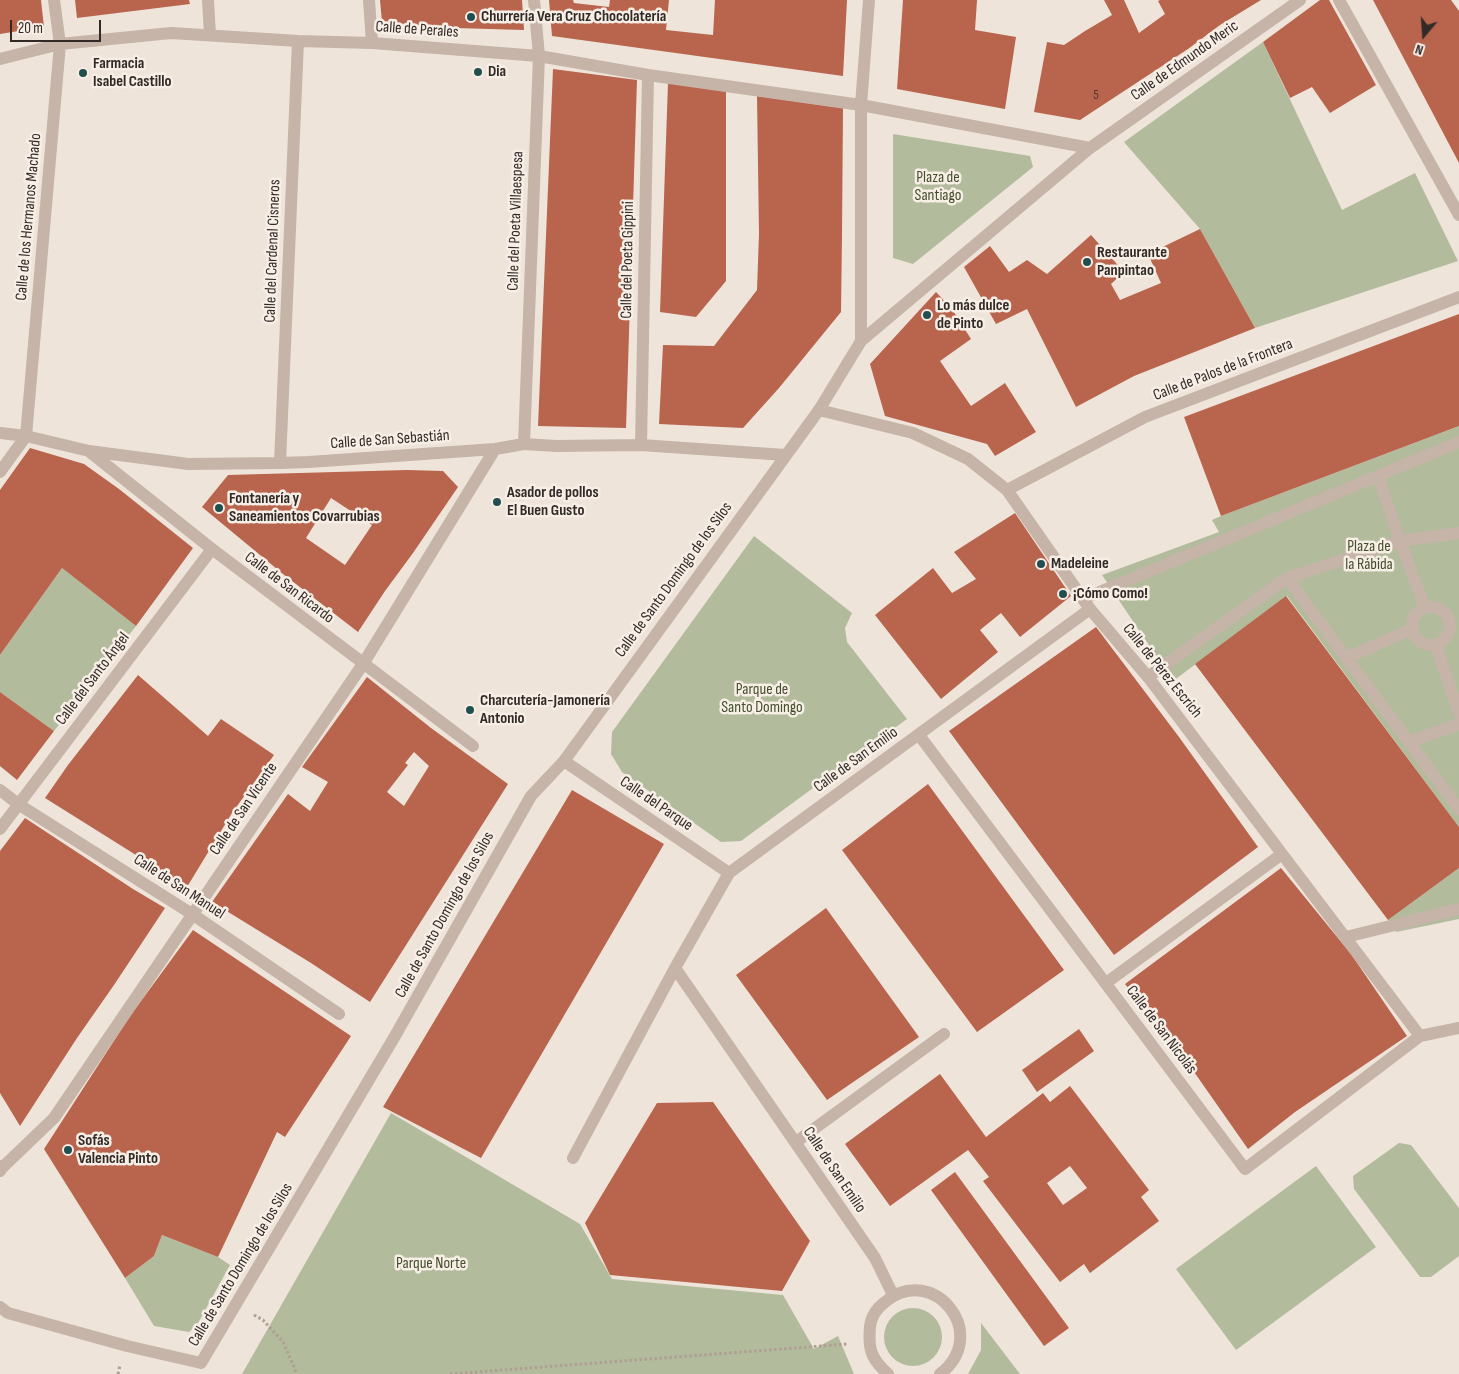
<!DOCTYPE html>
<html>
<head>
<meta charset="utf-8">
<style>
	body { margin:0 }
	#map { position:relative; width:1459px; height:1374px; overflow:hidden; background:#eee4da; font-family:"Sofia Sans Condensed",sans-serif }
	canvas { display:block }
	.north { position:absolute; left:1399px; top:10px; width:50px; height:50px; -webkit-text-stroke:4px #f7eee6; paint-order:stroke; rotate:198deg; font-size:14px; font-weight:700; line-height:20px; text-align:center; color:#322a27 }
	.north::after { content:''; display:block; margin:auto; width:18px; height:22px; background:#322a27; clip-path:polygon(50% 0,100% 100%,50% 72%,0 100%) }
	.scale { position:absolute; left:10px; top:20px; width:91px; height:22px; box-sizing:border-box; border:2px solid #322a27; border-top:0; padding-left:6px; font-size:15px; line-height:18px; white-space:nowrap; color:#322a27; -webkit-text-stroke:4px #f7eee6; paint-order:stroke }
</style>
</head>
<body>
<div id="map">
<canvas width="1459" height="1374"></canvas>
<div class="north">N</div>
<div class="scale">20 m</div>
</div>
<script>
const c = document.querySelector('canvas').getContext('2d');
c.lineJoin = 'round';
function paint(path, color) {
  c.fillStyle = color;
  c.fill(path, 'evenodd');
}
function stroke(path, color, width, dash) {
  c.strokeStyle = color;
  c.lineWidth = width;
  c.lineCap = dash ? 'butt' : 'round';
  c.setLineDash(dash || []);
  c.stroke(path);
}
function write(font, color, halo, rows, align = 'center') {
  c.font = font + ' "Sofia Sans Condensed",sans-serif';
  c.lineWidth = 5;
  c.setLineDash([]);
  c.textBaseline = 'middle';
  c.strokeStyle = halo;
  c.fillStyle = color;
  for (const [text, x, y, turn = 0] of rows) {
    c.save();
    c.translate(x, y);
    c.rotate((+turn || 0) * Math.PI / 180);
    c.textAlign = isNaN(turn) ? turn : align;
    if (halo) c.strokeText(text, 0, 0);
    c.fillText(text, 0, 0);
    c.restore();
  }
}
paint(new Path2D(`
	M1263 42 1342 210 1415 173 1458 261 1255 328 1200 229 1124 142Z
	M893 134 1030 156 1033 167 913 264 893 258Z
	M1459 426V827L1287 596 1173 681 1102 575 1219 532 1212 520 1221 516Z
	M754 536 852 613 845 628 847 642 907 719 741 841 721 842 622 772 611 754 612 732Z
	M62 568 136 626 54 731 0 692V655Z
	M1459 868V919L1396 932 1388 920Z
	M391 1113 580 1224 612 1279 783 1295 814 1349 838 1336 854 1374H242Z
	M1399 1143 1411 1145 1459 1208V1256L1431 1277H1420L1354 1189 1353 1176Z
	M1316 1166 1376 1247 1236 1350 1176 1269Z
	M162 1235 218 1257 230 1265 197 1325 189 1332 154 1326 125 1278 154 1256Z
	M884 1337a29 29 0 1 1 58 0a29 29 0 1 1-58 0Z
	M981 1323 1020 1374H968L981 1350Z`), '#b2bc9c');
paint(new Path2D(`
	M0 0H41L44 27 0 34Z
	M75 0H189L190 4 77 18Z
	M380 0H522L524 30 455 28 382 22Z
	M549 0H573L574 3 609 7 610 0H669L666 30 713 35 715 0H847L843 76 552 36Z
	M903 0H977L975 30 1016 37 1005 109 897 89Z
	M1104 0H1124L1139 33 1165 14 1158 1 1160 0H1261L1220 25 1188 49 1080 120 1034 112 1047 42 1064 45 1085 31 1112 15Z
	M1320 0H1329L1376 85 1330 113 1312 87 1290 98 1263 42Z
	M1373 0H1451L1459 11V163Z
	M553 69 637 80 626 428 538 426Z
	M668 83 726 90V281L696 317 660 312Z
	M757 96 843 108 842 235 841 312 779 388 743 428 659 424 663 345 714 346 757 290 759 234Z
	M1200 229 1255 328 1134 376 1076 407 1027 309 996 324 964 267 990 246 1009 272 1027 260 1047 274 1091 235 1124 272 1111 284 1120 300 1161 283 1148 254Z
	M936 292 952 309 971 339 940 361 971 406 1005 383 1036 432 995 456 987 444 885 416 870 364Z
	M1459 314V426L1221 516 1184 417Z
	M30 448 84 464 119 489 193 548 136 626 62 568 0 655V490Z
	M407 470 443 471 458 487 413 553 385 591 358 632 283 574 202 507 228 475ZM331 498 372 525 345 565 306 538Z
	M1015 513 1071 596 1020 637 1001 613 980 630 998 652 941 699 875 615 933 568 952 593 976 579 954 552Z
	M1286 596 1459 827V868L1388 920 1195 664Z
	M1096 627 1179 737 1258 847 1114 955 949 731Z
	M138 675 208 736 221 719 274 755 232 813 187 887 45 798 68 765Z
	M367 677 431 728 508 784 370 1002 311 963 212 902 288 794 310 811 328 782 302 767ZM414 752 429 766 404 806 387 792 408 765 405 763Z
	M0 692 54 731 17 780 0 766Z
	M928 784 1064 970 977 1032 842 850Z
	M572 790 664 844 481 1158 383 1107Z
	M25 818 133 889 165 908 114 985 77 1038 20 1126 0 1093V851Z
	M1281 868 1351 954 1407 1036 1295 1112 1248 1149 1192 1069 1125 984Z
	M826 908 919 1037 827 1100 736 975Z
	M193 930 351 1036 285 1137 277 1132 218 1257 162 1235 154 1256 125 1278 44 1149 130 1016Z
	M1079 1029 1094 1051 1037 1092 1022 1070Z
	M940 1074 986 1137 1043 1093 1050 1102 1070 1086 1149 1190 1141 1197 1159 1221 1090 1273 1084 1264 1060 1282 983 1181 989 1177 968 1150 890 1206 845 1144ZM1070 1166 1087 1188 1063 1205 1047 1183Z
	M713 1102 810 1241 782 1291 610 1275 585 1223 657 1103Z
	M955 1172 1069 1328 1044 1346 931 1190Z`), '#b9644d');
stroke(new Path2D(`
	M254 1315 263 1320 283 1342 295 1369 296 1374
	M118 1374 120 1365
	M450 1374 848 1344`), '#b09e92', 3, [2.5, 2.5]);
stroke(new Path2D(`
	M796 1142 944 1034`), '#c5b4a7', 12);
stroke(new Path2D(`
	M1378 476 1400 541 1425 608
	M1287 578 1459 809
	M1083 599 1459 442
	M1412 626a19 19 0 1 1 38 0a19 19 0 1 1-38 0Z
	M1436 645 1459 713
	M1346 658 1412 629
	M1148 677 1287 578 1400 541 1459 533
	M1409 742 1459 724
	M1346 937 1459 909`), '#c5b4a7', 12);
stroke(new Path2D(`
	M208 0 210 35
	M369 0 372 43
	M1339 0 1459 215
	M0 59 60 44 171 33 298 41 372 43 539 56 648 75 861 105 869 0
	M819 410 913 433 968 459 1007 490 1090 609 1148 677 1420 1036
	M0 433 26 436 89 451 188 464 280 463 309 462 495 449 524 444 556 446 641 445 785 455
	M524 444 539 56 534 0
	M641 445 648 75
	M90 452 212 549 473 746
	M280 463 298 41
	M0 472 26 436 60 44 54 0
	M1007 490 1145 417 1459 297
	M919 735 1245 1169 1420 1036 1459 1028
	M564 761 729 873
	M0 790 18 804 192 914 339 1014
	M0 829 212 549
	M1106 983 1282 854
	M573 1158 675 968
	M2 1168 54 1118 363 664 495 449
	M893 1295 875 1258 675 968 729 873 1090 609
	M888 1374C871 1359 868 1349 870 1327 871 1316 877 1308 885 1302 933 1262 992 1334 940 1374`), '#c5b4a7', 12);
stroke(new Path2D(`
	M861 341V105L1090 148
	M0 1166 2 1168 0 1171
	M0 1307 8 1313 127 1346 201 1363 395 1036 531 796 564 761 819 410 861 341 1090 148 1300 0`), '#c5b4a7', 12);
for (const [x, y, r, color] of [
	[471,17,5,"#214e4f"],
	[478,72,5,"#214e4f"],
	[83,73,5,"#214e4f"],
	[1087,262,5,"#214e4f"],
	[927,315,5,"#214e4f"],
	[497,502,5,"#214e4f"],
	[219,508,5,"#214e4f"],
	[1041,564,5,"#214e4f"],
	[1063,594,5,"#214e4f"],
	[470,710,5,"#214e4f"],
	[68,1150,5,"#214e4f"]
]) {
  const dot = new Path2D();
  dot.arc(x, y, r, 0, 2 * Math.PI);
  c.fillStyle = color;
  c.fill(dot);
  stroke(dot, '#f7eee6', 2);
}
write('14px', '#543830', null, [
	["5",1096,95]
]);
write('bold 16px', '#322a27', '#f7eee6', [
	["Churrería Vera Cruz Chocolatería",481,17],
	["Farmacia",93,64],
	["Isabel Castillo",93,82],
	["Dia",488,72],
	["Restaurante",1097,253],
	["Panpintao",1097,271],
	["Lo más dulce",937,306],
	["de Pinto",937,324],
	["Asador de pollos",507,493],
	["El Buen Gusto",507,511],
	["Fontanería y",229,499],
	["Saneamientos Covarrubias",229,517],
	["Madeleine",1051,564],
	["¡Cómo Como!",1073,594],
	["Charcutería-Jamonería",480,701],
	["Antonio",480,719],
	["Sofás",78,1141],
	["Valencia Pinto",78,1159]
], 'left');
write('16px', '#322a27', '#f7eee6', [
	["Calle de Perales",417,30,4],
	["Calle de Edmundo Meric",1185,61,-35],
	["Calle de los Hermanos Machado",29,217,-85],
	["Calle del Poeta Villaespesa",516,221,-88],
	["Calle del Cardenal Cisneros",273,251,-88],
	["Calle del Poeta Gippini",628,260,-89],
	["Calle de Palos de la Frontera",1223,370,-21],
	["Calle de San Sebastián",390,440,-4],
	["Calle de Santo Domingo de los Silos",674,580,-54],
	["Calle de San Ricardo",289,588,37],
	["Calle de Pérez Escrich",1162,671,51],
	["Calle del Santo Ángel",93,679,-53],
	["Calle de San Emilio",856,760,-36],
	["Calle del Parque",656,804,34],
	["Calle de San Vicente",244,809,-56],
	["Calle de San Manuel",179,887,33],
	["Calle de Santo Domingo de los Silos",445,915,-61],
	["Calle de San Nicolás",1161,1030,53],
	["Calle de San Emilio",834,1170,56],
	["Calle de Santo Domingo de los Silos",241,1265,-59]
]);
write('16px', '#434e2d', '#f7eee6', [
	["Plaza de",938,178],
	["Santiago",938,196],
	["Plaza de",1369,547],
	["la Rábida",1369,565],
	["Parque de",762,690],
	["Santo Domingo",762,708],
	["Parque Norte",431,1264]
]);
</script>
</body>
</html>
